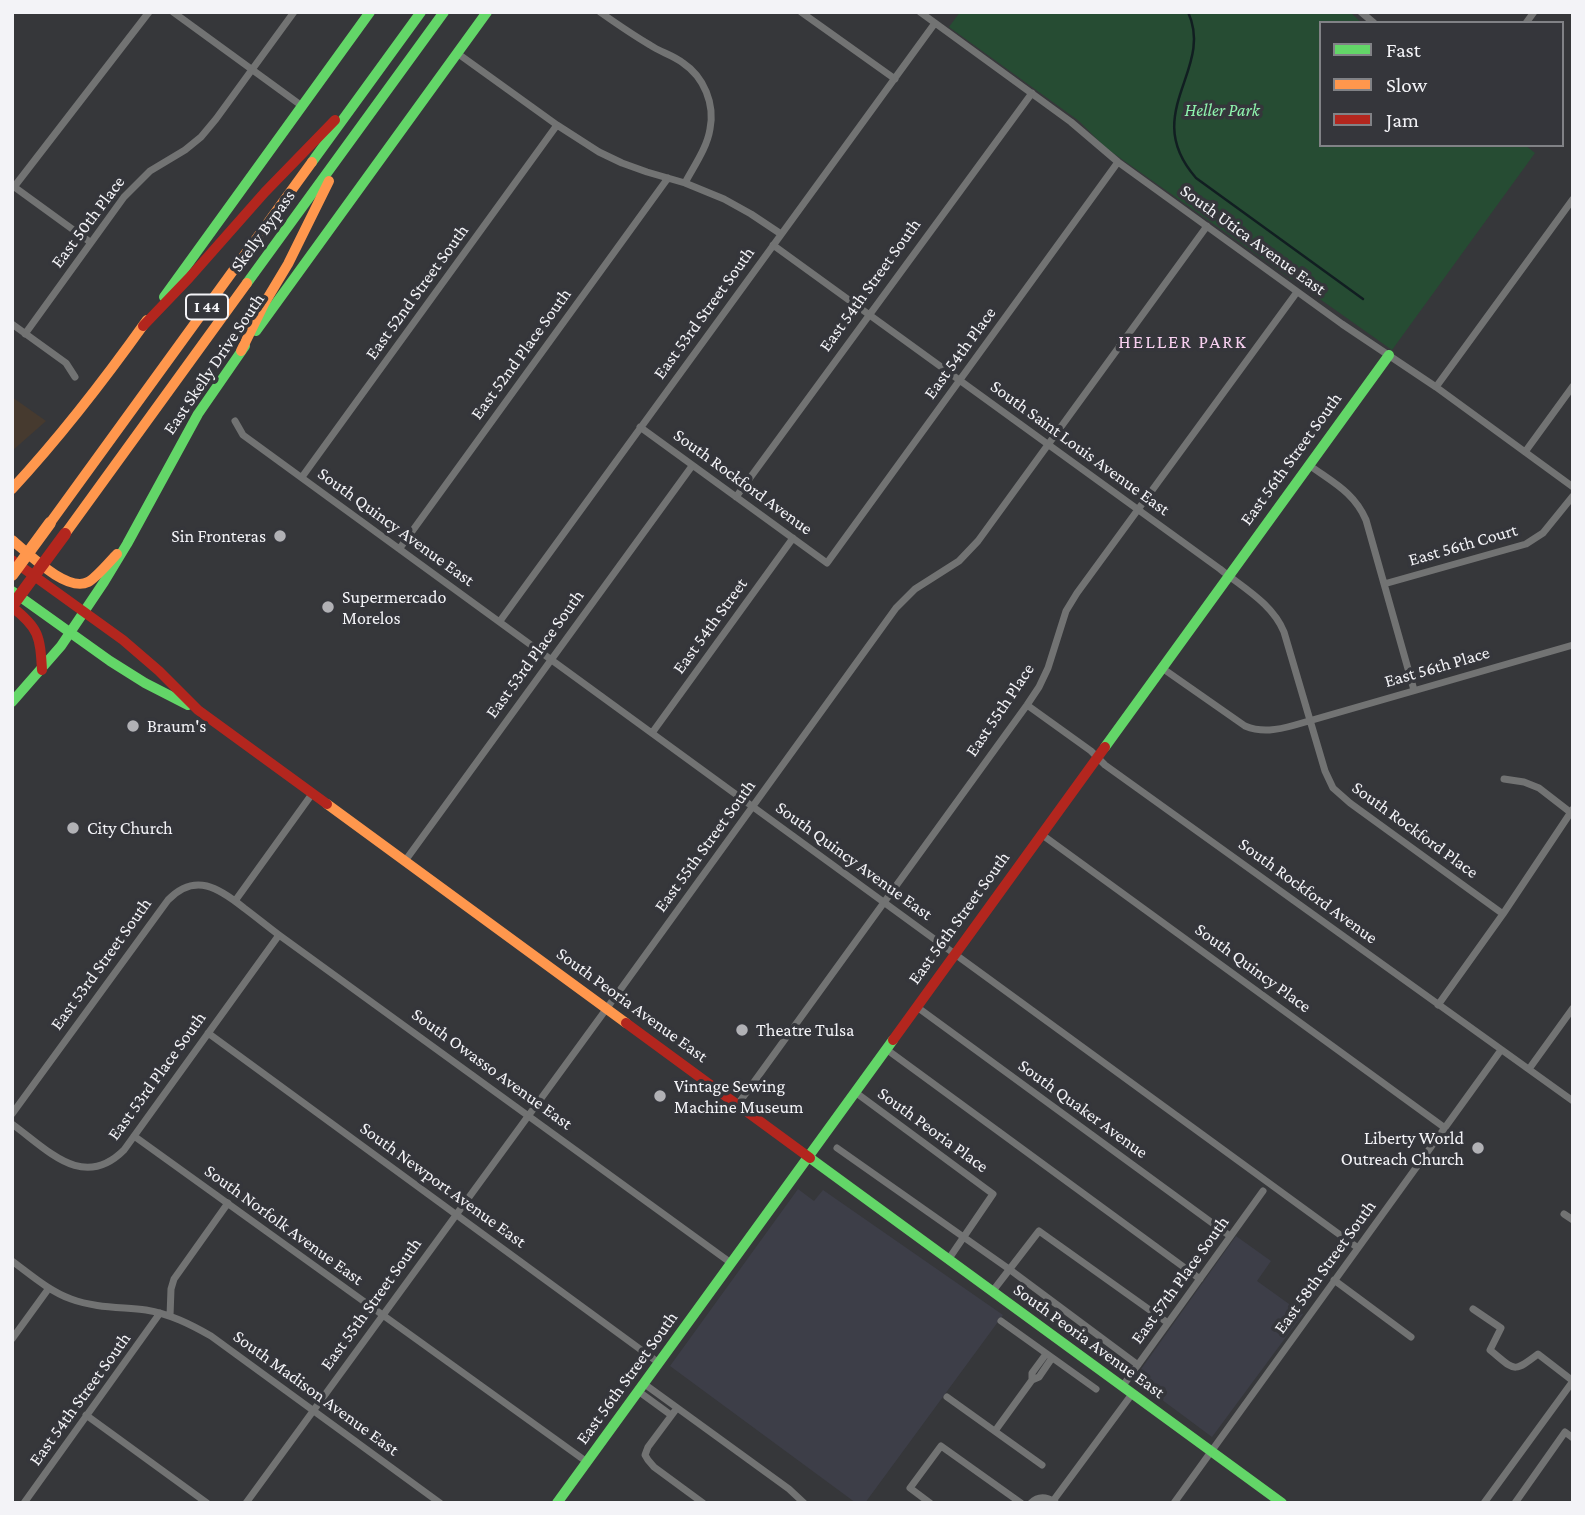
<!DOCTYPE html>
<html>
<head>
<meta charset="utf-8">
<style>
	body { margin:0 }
	#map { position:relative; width:1585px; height:1515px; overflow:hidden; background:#36373a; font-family:"Crimson Pro",serif }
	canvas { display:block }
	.frame { position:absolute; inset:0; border:14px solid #f3f3f7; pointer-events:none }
	.legend { position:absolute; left:1319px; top:21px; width:245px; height:126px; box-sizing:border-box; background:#35363b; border:2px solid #818286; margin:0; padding:9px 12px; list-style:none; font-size:21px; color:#f3f3f7 }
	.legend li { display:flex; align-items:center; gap:14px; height:35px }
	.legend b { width:35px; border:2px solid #818286 }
</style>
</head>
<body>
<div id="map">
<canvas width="1585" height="1515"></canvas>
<div class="frame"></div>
<ul class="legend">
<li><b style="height:9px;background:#63d668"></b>Fast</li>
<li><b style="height:9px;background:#ff974d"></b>Slow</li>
<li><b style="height:9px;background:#b3261e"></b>Jam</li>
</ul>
</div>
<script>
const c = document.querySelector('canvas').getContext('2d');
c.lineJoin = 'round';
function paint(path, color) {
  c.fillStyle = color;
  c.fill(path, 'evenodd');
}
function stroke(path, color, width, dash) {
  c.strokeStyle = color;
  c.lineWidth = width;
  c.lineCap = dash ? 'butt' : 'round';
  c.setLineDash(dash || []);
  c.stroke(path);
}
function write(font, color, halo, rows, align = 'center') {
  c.font = font + ' "Crimson Pro",serif';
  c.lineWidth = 7;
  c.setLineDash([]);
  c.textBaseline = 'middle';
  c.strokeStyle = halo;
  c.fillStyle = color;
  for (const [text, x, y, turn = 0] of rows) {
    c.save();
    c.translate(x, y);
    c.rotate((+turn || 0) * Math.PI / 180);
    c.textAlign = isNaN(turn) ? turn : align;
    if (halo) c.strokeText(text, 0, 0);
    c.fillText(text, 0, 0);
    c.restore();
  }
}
paint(new Path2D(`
	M12 397 46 421 12 451Z`), '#463a2f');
paint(new Path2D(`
	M798 1189 814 1201 823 1190 1003 1315 865 1503H856L670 1366Z
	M1236 1236 1271 1261 1257 1281 1303 1314 1212 1437 1134 1379Z`), '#3d3e48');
paint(new Path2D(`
	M960 12H1350L1362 23H1321V145H1525L1535 153 1392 350 1106 148 1079 121 949 27Z`), '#264c33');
stroke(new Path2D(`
	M1188 12C1215 70 1139 113 1196 178L1363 299`), '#111e21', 2.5);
stroke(new Path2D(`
	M173 12 302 106
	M600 12C617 24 633 35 650 45 660 52 673 55 683 63 704 77 715 104 710 129 707 148 694 166 685 183
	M801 12 895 79
	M920 12 1071 122 1118 162 1342 324 1436 387 1573 487
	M1361 12 1374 23
	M1526 23 1534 12
	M457 53 557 125 599 152 622 163 647 172 685 183 724 199 751 214 781 234
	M13 186 90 242
	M14 187 149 12
	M773 245 1220 569C1243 588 1272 603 1284 632L1325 771 1333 788 1350 803 1503 914
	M12 324 66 363 75 377
	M25 334 124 197 150 171 185 150 201 137 216 119 294 12
	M1436 387 1573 199
	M235 421 243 435 1358 1248
	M640 427 827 563 1118 162
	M1525 452 1573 386
	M1309 465C1332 482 1354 492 1366 520L1414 690
	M302 477 557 125
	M736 497 1032 93
	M400 548 668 178
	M1384 584 1526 544 1543 533 1573 496
	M500 621 935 23
	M1162 668 1245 726C1262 733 1277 730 1295 725L1573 645
	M1027 705 1091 751 1105 765 1573 1101
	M652 733 793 538
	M1504 779 1524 782 1539 788 1570 812
	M1041 834 1445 1128
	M405 861 692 466
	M235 901 312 794
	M1438 1005 1503 914 1573 809
	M917 1007 1230 1236
	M208 1033 659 1363
	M886 1049 1200 1279
	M1529 1069 1573 1008
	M855 1092 993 1194 948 1260
	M738 1104 1027 705 1039 687 1048 668 1066 611 1077 593 1297 292
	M12 1114 168 900C195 872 219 888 244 908 256 917 267 926 279 935L731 1263
	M12 1124C48 1150 83 1191 124 1150L279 935
	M134 1136 587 1462
	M837 1148 1009 1269 1138 1365
	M1564 1214 1573 1220
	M12 1261C31 1275 49 1291 71 1299 95 1308 121 1307 146 1310 170 1314 190 1324 211 1336L440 1503
	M1334 1280 1411 1337
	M992 1292 1039 1231 1168 1323
	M1473 1309 1501 1328 1490 1350C1515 1370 1512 1374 1538 1354L1573 1381
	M170 1316 171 1289 174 1279 228 1203
	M1001 1321 1096 1389
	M12 1339 49 1288
	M1032 1380V1373L1046 1354
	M643 1383 789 1489 804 1503
	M1122 1387 1263 1191
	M638 1391 671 1415
	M947 1397 1042 1465
	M677 1408 648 1447 645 1455 648 1460 654 1467 703 1503
	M86 1415 207 1503
	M995 1431 1032 1380 1039 1377 1052 1358
	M1053 1501 1132 1394
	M24 1503 160 1313
	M246 1503 615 997 896 608 915 589 959 561 978 541 1207 226
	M930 1503 910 1488 941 1446 1021 1503
	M1031 1503C1039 1495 1047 1497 1055 1502
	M1174 1503 1501 1050
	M1484 1503 1573 1381
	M1515 1503 1565 1432 1573 1438`), '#727373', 7);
stroke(new Path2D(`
	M312 162 421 12
	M247 283 444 12
	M164 297 370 12
	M256 331 487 12
	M12 591 110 661 145 683 188 705
	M12 702 61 646 104 582 127 544 198 414 245 346
	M1105 747 1389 355
	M810 1158 1282 1503
	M557 1503 893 1040`), '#63d668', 10);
stroke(new Path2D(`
	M241 351 264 304 288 264 329 181
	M12 489C61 436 105 379 147 320
	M50 523 312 162
	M65 534 247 283
	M12 540C28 553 67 593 88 582 96 578 110 561 117 554
	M327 804 626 1023`), '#ff974d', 10);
stroke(new Path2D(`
	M143 326 189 278 265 192 335 120
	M12 560 123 640 159 671 198 710 327 804
	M12 607C39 628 40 636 42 670
	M626 1023 810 1158
	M893 1040 1105 747`), '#b3261e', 10);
stroke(new Path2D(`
	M12 575 50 523`), '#ff974d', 12);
stroke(new Path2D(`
	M12 606 65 534`), '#b3261e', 12);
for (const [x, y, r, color] of [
	[280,536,7,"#b1b1b5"],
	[328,607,7,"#b1b1b5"],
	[133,726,7,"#b1b1b5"],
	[73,828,7,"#b1b1b5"],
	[742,1030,7,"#b1b1b5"],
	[660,1096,7,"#b1b1b5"],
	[1478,1148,7,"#b1b1b5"]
]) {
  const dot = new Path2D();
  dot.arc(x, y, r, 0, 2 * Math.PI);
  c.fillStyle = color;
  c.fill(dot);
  stroke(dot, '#35363b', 2.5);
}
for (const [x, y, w] of [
	[207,307,42]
]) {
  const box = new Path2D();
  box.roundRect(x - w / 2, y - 12.5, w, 25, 5);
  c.fillStyle = '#35363b';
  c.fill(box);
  stroke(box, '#f3f3f7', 2);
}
write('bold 16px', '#f3f3f7', null, [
	["I 44",207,307]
]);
write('italic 18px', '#8ff4ae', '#35363b', [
	["Heller Park",1222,110]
]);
write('18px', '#f3f3f7', '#35363b', [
	["East 50th Place",88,222,-53],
	["Skelly Bypass",263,231,-54],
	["South Utica Avenue East",1253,240,36],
	["East 54th Street South",870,285,-54],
	["East 52nd Street South",417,292,-54],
	["East 53rd Street South",704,313,-54],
	["East 54th Place",960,353,-54],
	["East 52nd Place South",521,354,-54],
	["East Skelly Drive South",214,364,-56],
	["South Saint Louis Avenue East",1080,448,36],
	["East 56th Street South",1291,459,-54],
	["South Rockford Avenue",743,482,36],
	["South Quincy Avenue East",396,527,36],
	["East 56th Court",1463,545,-16],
	["East 54th Street",710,626,-54],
	["East 53rd Place South",535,654,-54],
	["East 56th Place",1437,667,-16],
	["East 55th Place",1000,710,-56],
	["South Rockford Place",1415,830,36],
	["East 55th Street South",705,846,-54],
	["South Quincy Avenue East",854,861,36],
	["South Rockford Avenue",1308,891,36],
	["East 56th Street South",959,918,-54],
	["East 53rd Street South",101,964,-54],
	["South Quincy Place",1253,968,36],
	["South Peoria Avenue East",632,1005,36],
	["South Owasso Avenue East",492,1069,36],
	["East 53rd Place South",157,1076,-54],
	["South Quaker Avenue",1083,1109,36],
	["South Peoria Place",933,1130,36],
	["South Newport Avenue East",443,1185,36],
	["South Norfolk Avenue East",284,1225,36],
	["East 58th Street South",1325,1267,-54],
	["East 57th Place South",1180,1280,-54],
	["East 55th Street South",371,1304,-54],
	["South Peoria Avenue East",1089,1341,36],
	["East 56th Street South",627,1378,-54],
	["South Madison Avenue East",316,1393,36],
	["East 54th Street South",80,1399,-54]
]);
write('18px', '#f3f3f7', '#35363b', [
	["Sin Fronteras",266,536,"right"],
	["Supermercado",342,597],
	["Morelos",342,618],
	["Braum's",147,726],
	["City Church",87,828],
	["Theatre Tulsa",756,1030],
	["Vintage Sewing",674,1086],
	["Machine Museum",674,1107],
	["Liberty World",1464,1138,"right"],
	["Outreach Church",1464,1159,"right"]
], 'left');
c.letterSpacing = '2px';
write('19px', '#f8d0f0', '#35363b', [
	["HELLER PARK",1183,342]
]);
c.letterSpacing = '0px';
</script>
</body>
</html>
